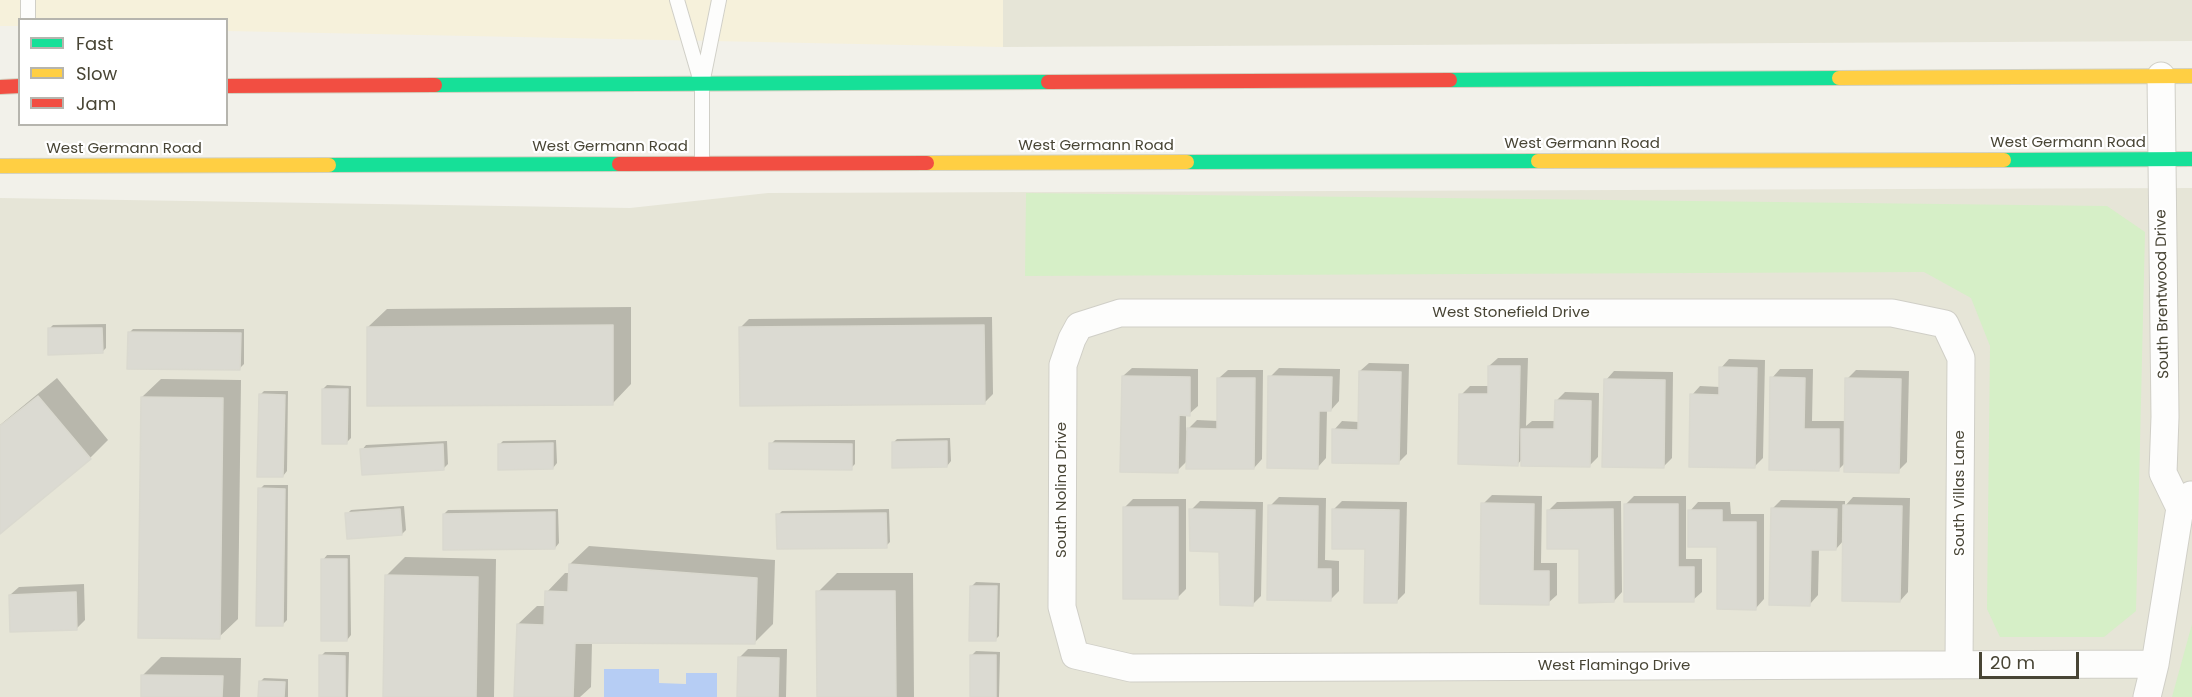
<!DOCTYPE html>
<html>
<head>
<meta charset="utf-8">
<style>
	body { margin:0 }
	#map { position:relative; width:2192px; height:697px; overflow:hidden; background:#f2f1ea; font-family:Poppins,sans-serif }
	canvas { display:block }
	.legend { position:absolute; left:18px; top:18px; width:210px; height:108px; box-sizing:border-box; background:#fff; border:2px solid #b6b5ae; margin:0; padding:8px 10px; list-style:none; font-size:18px; color:#484535 }
	.legend li { display:flex; align-items:center; gap:12px; height:30px }
	.legend b { width:30px; border:2px solid #b6b5ae }
	.scale { position:absolute; left:1979px; top:652px; width:100px; height:27px; box-sizing:border-box; border:3px solid #484535; border-top:0; padding-left:8px; font-size:18px; line-height:21px; white-space:nowrap; color:#484535; -webkit-text-stroke:4px #fff; paint-order:stroke }
</style>
</head>
<body>
<div id="map">
<canvas width="2192" height="697"></canvas>
<ul class="legend">
<li><b style="height:8px;background:#16e098"></b>Fast</li>
<li><b style="height:8px;background:#ffcf43"></b>Slow</li>
<li><b style="height:8px;background:#f24e42"></b>Jam</li>
</ul>
<div class="scale">20 m</div>
</div>
<script>
const c = document.querySelector('canvas').getContext('2d');
c.lineJoin = 'round';
function paint(path, color) {
  c.fillStyle = color;
  c.fill(path, 'evenodd');
}
function stroke(path, color, width, dash) {
  c.strokeStyle = color;
  c.lineWidth = width;
  c.lineCap = dash ? 'butt' : 'round';
  c.setLineDash(dash || []);
  c.stroke(path);
}
function write(font, color, halo, rows, align = 'center') {
  c.font = font + ' Poppins,sans-serif';
  c.lineWidth = 4.5;
  c.setLineDash([]);
  c.textBaseline = 'middle';
  c.strokeStyle = halo;
  c.fillStyle = color;
  for (const [text, x, y, turn = 0] of rows) {
    c.save();
    c.translate(x, y);
    c.rotate((+turn || 0) * Math.PI / 180);
    c.textAlign = isNaN(turn) ? turn : align;
    if (halo) c.strokeText(text, 0, 0);
    c.fillText(text, 0, 0);
    c.restore();
  }
}
paint(new Path2D(`
	M1003 0H2192V41L1003 47Z
	M2192 188V697H0V198L630 208 768 193Z`), '#e6e5d7');
paint(new Path2D(`
	M0 0H1003V47L227 31 226 20H20L19 26H0Z`), '#f6f1db');
paint(new Path2D(`
	M1026 193 2107 206 2145 232 2136 611 2104 637H2000L1987 609 1990 346 1971 298 1924 272 1025 276Z
	M2192 624V697H2172Z`), '#d6efc7');
paint(new Path2D(`
	M604 669H659V683L686 684V673H717V697H604Z`), '#b6cdf4');
paint(new Path2D(`
	M631 307V384L613 403 368 327 387 309Z
	M992 317 993 394 984 403 741 327 749 319Z
	M106 324V348L102 352 49 329 53 325Z
	M133 329H244V364L240 368 129 333Z
	M1498 358H1528L1526 426 1532 421H1556V401L1565 392 1599 393 1598 457 1589 466 1522 459 1517 465 1461 395 1470 386H1489V366Z
	M1729 359 1765 360 1763 458 1755 466 1692 395 1700 386 1720 387 1721 368Z
	M1369 363 1409 364 1407 454 1399 462 1334 430 1342 421 1359 422 1360 371Z
	M1132 368 1198 369V406L1189 414H1186V431L1197 420 1219 421V378L1228 370H1263L1262 459 1254 468 1188 460 1177 471 1123 376Z
	M1279 368 1340 369 1339 401 1331 410H1327L1326 458 1318 467 1270 377Z
	M1780 369H1813L1812 421H1846L1847 379 1856 370 1909 371 1907 462 1898 471 1845 463 1838 470 1770 469 1772 378Z
	M1614 371 1673 372 1672 458 1663 467 1606 380Z
	M57 378 108 440 90 458 0 532V425Z
	M161 379 241 380 238 619 219 637 142 397Z
	M327 385 351 386V438L347 442 323 389Z
	M264 391H288L287 471 283 476 260 395Z
	M950 438 951 461 947 466 893 443 897 439Z
	M556 440 557 463 553 468 499 445 503 441Z
	M775 440H855V464L851 468 771 444Z
	M447 441 448 464 444 468 362 450 366 445Z
	M264 485H288L287 620 282 625 260 489Z
	M1492 495 1542 496 1541 563H1557V595L1548 603 1483 504Z
	M1634 496H1686V559H1702V592L1693 600 1626 504Z
	M1279 497 1326 498 1325 560 1339 561V591L1330 600 1270 506Z
	M1853 497 1910 498 1908 592 1900 601 1844 540 1836 549H1819L1818 595 1810 604 1772 509 1781 500 1845 501V506Z
	M1133 499H1186V589L1177 598 1125 507Z
	M1200 501 1263 502 1261 596 1253 604 1221 550 1191 510Z
	M1342 501 1407 502 1405 593 1396 602 1367 548 1334 509Z
	M1621 501 1622 592 1614 601 1580 547 1548 511 1557 502Z
	M1698 502H1730L1731 514H1764V599L1756 608 1719 545 1690 511Z
	M404 506 406 530 402 534 347 514 351 510Z
	M558 509 559 543 555 548 444 514 448 510Z
	M889 509 890 542 886 546 778 515 782 511Z
	M589 546 775 560 773 624 754 643 592 642 591 687 580 697H516L518 624 537 606H546L547 592 565 573H570V564Z
	M327 555H350L351 635 347 640 323 560Z
	M405 557 496 559 494 697H384L386 576Z
	M837 573H913L914 697H819L818 592Z
	M976 582 1000 583 999 636 995 640 972 586Z
	M84 584 85 620 76 629 10 595 19 587Z
	M748 649H787L786 697H739L740 657Z
	M976 651 1000 652 999 697H971L972 655Z
	M325 652H349L348 697H320L321 656Z
	M161 657 241 658 240 697H142L143 675Z
	M264 678 288 679V697H260V682Z`), '#0003');
const building = new Path2D(`
	M613 325V405L367 406V327Z
	M984 325 985 404 740 406 739 327Z
	M48 328H102L103 353 48 355Z
	M128 332 241 333 240 370 127 369Z
	M1488 366H1520L1518 466 1458 464 1459 394H1488Z
	M1719 367 1757 368 1755 468 1689 467 1690 394 1719 395Z
	M1359 371 1401 372 1399 464 1332 463V429L1358 430Z
	M1122 376 1190 377V416L1179 415 1178 473 1120 472Z
	M1268 376 1332 377 1331 411H1319L1318 469 1267 468Z
	M1770 377 1805 378 1804 429H1839V471L1769 470Z
	M1217 378H1255L1254 469H1186L1187 428 1217 429Z
	M1845 378 1901 379 1899 473 1844 472Z
	M1604 379 1665 380 1664 468 1602 467Z
	M322 389H348L347 444H322Z
	M259 394 285 395 283 477H257Z
	M38 396 91 459 0 534V426Z
	M141 397 223 398 220 639 138 638Z
	M1555 400 1591 401 1590 467 1521 466V429H1554Z
	M947 441V467L892 468V442Z
	M553 443V469L498 470V444Z
	M769 443 852 444V470L769 469Z
	M443 444 444 470 362 475 360 449Z
	M258 488 285 489 283 626H256Z
	M1481 503 1534 504 1533 571H1549V605L1480 604Z
	M1624 504H1678V567H1694V602H1624Z
	M1268 505 1318 506 1317 569H1331V601L1267 600Z
	M1843 505 1902 506 1900 602 1842 601Z
	M1123 507H1178V599H1123Z
	M1771 508 1837 509 1836 550H1811L1810 606 1769 605Z
	M400 509 402 535 347 539 345 513Z
	M1189 509 1255 510 1253 606 1220 605 1219 552 1190 551Z
	M1332 509 1399 510 1397 603H1364L1365 549H1332Z
	M1613 509 1614 602 1579 603V549H1547V510Z
	M1688 510H1722V522H1756V610L1717 609V547H1688Z
	M555 512V549L443 550V514Z
	M886 513 887 548 777 549 776 514Z
	M321 559H347V641H321Z
	M569 564 757 578 755 644 575 643 573 697H514L517 624 544 625 545 591 568 592Z
	M385 575 478 577 476 697H383Z
	M970 586H997L996 641H969Z
	M816 591H895L896 697H817Z
	M76 592 77 630 10 632 9 595Z
	M319 655 345 656V697H319Z
	M970 655H996V697H970Z
	M738 657 779 658 778 697H737Z
	M141 675 223 676 222 697H141Z
	M259 681 285 682 284 697H258Z`);
paint(building, '#dbdad2');
stroke(building, '#dad9cf', 1.5);
const lane = new Path2D(`
	M28 0V20
	M677 0 701 82
	M702 163V84L719 0`);
const street = new Path2D(`
	M2161 76 2165 417 2163 473 2180 508
	M1959 665 1961 358 1945 324 1892 313H1120L1079 326 1072 339 1063 365 1062 607 1075 655 1131 668 2155 664
	M2147 697 2155 664 2180 508 2191 495`);
const fast = new Path2D(`
	M1450 80 1839 78
	M435 85 1048 82
	M2004 160 2192 159
	M1187 162 1538 161
	M329 165 619 164`);
const slow = new Path2D(`
	M1839 78 2192 76
	M1538 161 2004 160
	M927 163 1187 162
	M0 166 329 165`);
const jam = new Path2D(`
	M1048 82 1450 80
	M226 86 435 85
	M0 87 20 86
	M619 164 927 163`);
stroke(lane, '#d0cfc7', 16);
stroke(street, '#d0cfc7', 29);
stroke(fast, '#d2d1c0', 16);
stroke(slow, '#d2d1c0', 16);
stroke(jam, '#d2d1c0', 16);
stroke(lane, '#fdfdfc', 14);
stroke(street, '#fdfdfc', 27);
stroke(fast, '#16e098', 14);
stroke(slow, '#ffcf43', 14);
stroke(jam, '#f24e42', 14);
write('15px', '#484535', '#fff', [
	["West Germann Road",2068,143],
	["West Germann Road",1582,144],
	["West Germann Road",1096,146],
	["West Germann Road",610,147],
	["West Germann Road",124,149],
	["South Brentwood Drive",2163,294,-91],
	["West Stonefield Drive",1511,313],
	["South Nolina Drive",1062,490,-90],
	["South Villas Lane",1960,493,-90],
	["West Flamingo Drive",1614,666]
]);
</script>
</body>
</html>
